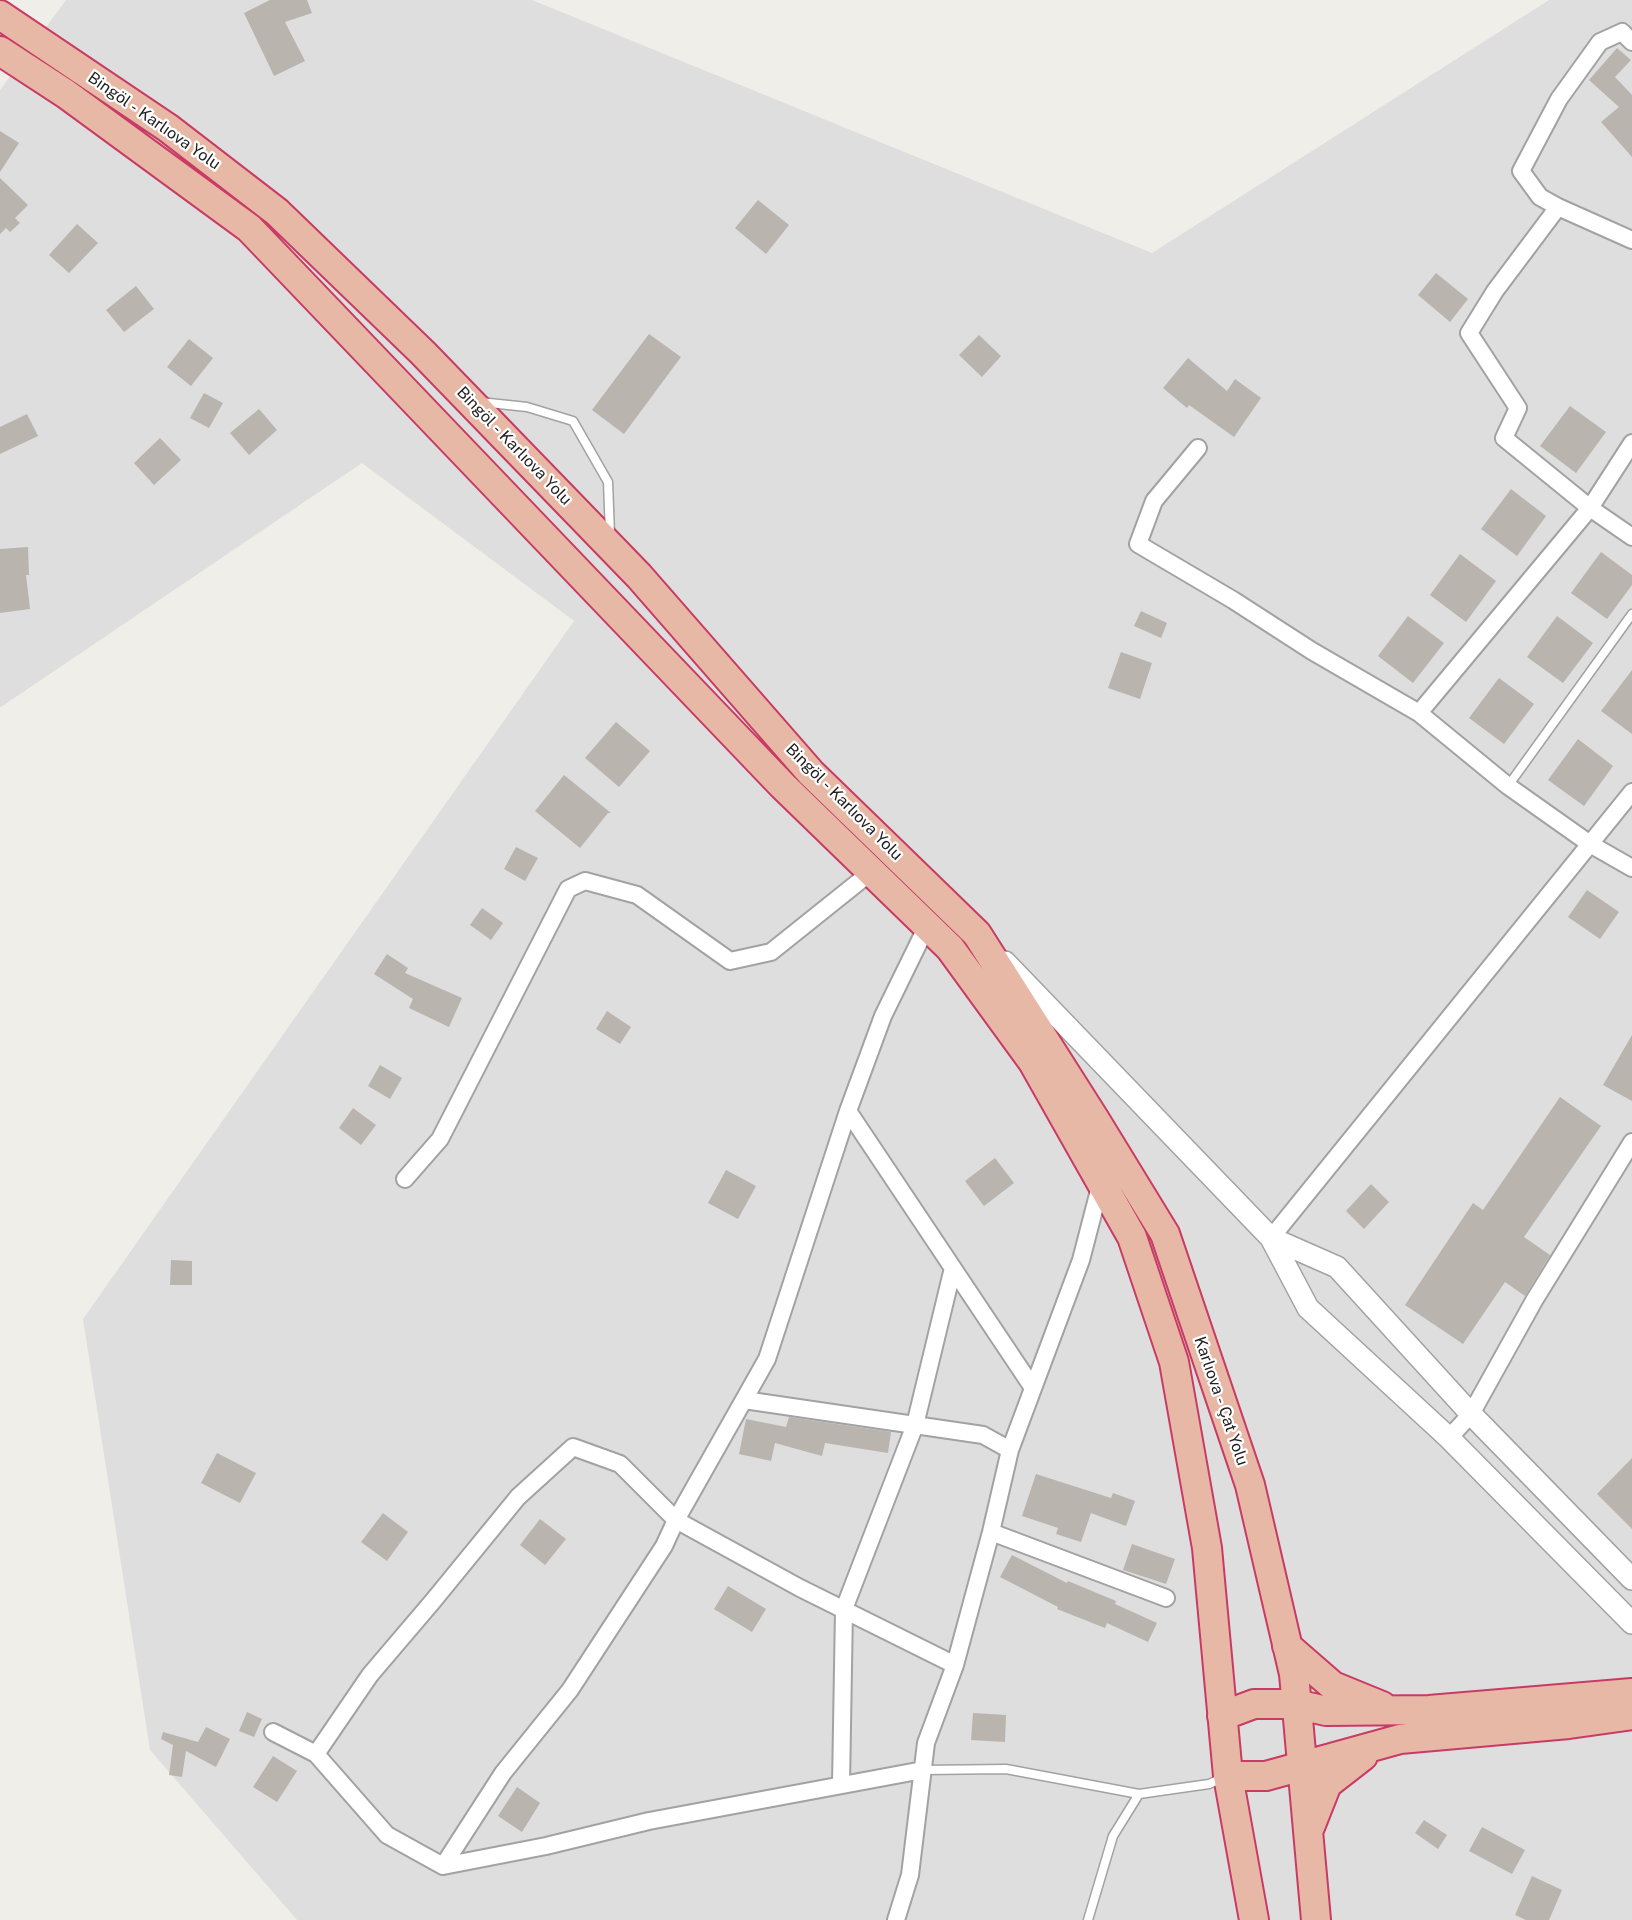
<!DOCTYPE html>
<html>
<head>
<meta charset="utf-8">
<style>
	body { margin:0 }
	canvas { display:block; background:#f0eee8 }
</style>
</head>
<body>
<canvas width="1632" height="1920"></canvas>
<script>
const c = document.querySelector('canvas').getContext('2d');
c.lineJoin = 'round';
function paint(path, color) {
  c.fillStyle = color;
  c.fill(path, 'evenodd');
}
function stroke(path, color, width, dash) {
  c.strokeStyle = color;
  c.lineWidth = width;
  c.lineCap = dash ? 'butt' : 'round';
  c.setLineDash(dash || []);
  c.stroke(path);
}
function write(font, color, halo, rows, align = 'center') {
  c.font = font + ' "Public Sans",sans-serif';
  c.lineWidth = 4.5;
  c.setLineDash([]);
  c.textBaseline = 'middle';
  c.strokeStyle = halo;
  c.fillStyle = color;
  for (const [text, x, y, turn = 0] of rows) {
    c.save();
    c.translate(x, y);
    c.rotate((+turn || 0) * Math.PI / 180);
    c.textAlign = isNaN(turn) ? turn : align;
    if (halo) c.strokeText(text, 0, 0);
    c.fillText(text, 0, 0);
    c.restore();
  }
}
paint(new Path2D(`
	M66 0H532L1152 253 1549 0H1632V1920H297L150 1750 83 1319 574 621 362 463 1 707 0 706V90Z`), '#dfdede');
paint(new Path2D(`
	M270 0H307L312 13 285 22 305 61 274 76 244 13Z
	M1617 48 1631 60 1615 77 1632 95V157L1601 122 1619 107 1589 80Z
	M0 131 19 143 0 172Z
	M0 178 28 205 15 218 20 223 10 232 6 228 0 234Z
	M758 200 789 225 766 254 735 228Z
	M77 224 98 243 69 273 49 255Z
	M1436 273 1468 299 1450 322 1418 295Z
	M136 286 154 309 124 332 106 310Z
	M649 334 681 357 624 434 592 410Z
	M979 335 1001 356 982 377 959 355Z
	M189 339 213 358 191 386 167 367Z
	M1188 358 1227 391 1235 379 1261 398 1234 437 1189 405 1187 408 1163 388Z
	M204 393 223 403 209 428 190 418Z
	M1570 406 1606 432 1576 473 1540 446Z
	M259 409 277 430 249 455 230 433Z
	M27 414 38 436 0 454V427Z
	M160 438 181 460 154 485 134 463Z
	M1511 489 1546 516 1517 556 1481 529Z
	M28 547 29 575H26L30 609 0 613V549Z
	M1601 552 1632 575V585L1607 619 1571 593Z
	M1460 554 1496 581 1466 622 1430 595Z
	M1141 611 1167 623 1161 638 1134 626Z
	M1408 616 1444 643 1413 683 1378 656Z
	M1557 616 1593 643 1563 683 1527 657Z
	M1121 652 1152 663 1140 699 1108 688Z
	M1632 670V734L1601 711Z
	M1499 678 1534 704 1504 744 1469 718Z
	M616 722 650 751 619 787 585 758Z
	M1578 739 1613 766 1584 806 1548 780Z
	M564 775 611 813H608L580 848 535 811Z
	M516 847 538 858 525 881 504 869Z
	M1587 890 1619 912 1600 939 1568 917Z
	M482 908 503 923 491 940 470 925Z
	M387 954 408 968 405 973 462 998 449 1027 409 1008 413 999 374 974Z
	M607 1011 631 1027 620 1044 596 1029Z
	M1632 1035V1101L1603 1085Z
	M380 1065 402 1078 390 1099 368 1086Z
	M1560 1097 1601 1126 1524 1237 1550 1255 1525 1296 1505 1282 1463 1344 1405 1305 1473 1203 1483 1210Z
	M353 1108 376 1125 361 1145 339 1128Z
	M995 1158 1014 1183 984 1206 965 1181Z
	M726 1170 756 1186 738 1219 708 1203Z
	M1371 1184 1389 1202 1364 1229 1346 1211Z
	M171 1260 192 1261V1285H170Z
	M789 1417 891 1432 888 1453 825 1443 822 1456 775 1443 771 1461 739 1454 746 1419 786 1427Z
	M217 1453 256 1473 240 1503 201 1483Z
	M1632 1458V1529L1597 1494Z
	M1036 1474 1111 1498 1113 1493 1135 1501 1126 1526 1091 1513 1081 1542 1056 1534 1058 1528 1022 1516Z
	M383 1513 408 1532 387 1561 361 1542Z
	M540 1519 566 1539 545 1565 520 1545Z
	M1132 1544 1175 1559 1166 1584 1123 1570Z
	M1012 1555 1067 1583 1068 1581 1116 1601 1115 1604 1157 1623 1148 1642 1107 1623 1105 1628 1057 1609 1058 1607 1000 1577Z
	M728 1586 766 1609 752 1632 714 1609Z
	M247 1712 262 1719 254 1737 239 1731Z
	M973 1713 1006 1715 1005 1742 971 1740Z
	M206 1727 230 1739 216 1767 186 1751 182 1777 169 1775 173 1745 161 1739 163 1732 198 1742Z
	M273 1756 297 1771 277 1802 253 1787Z
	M517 1787 540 1803 522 1832 498 1816Z
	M1424 1820 1447 1835 1438 1849 1415 1833Z
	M1482 1827 1525 1850 1512 1874 1469 1851Z
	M1532 1876 1562 1890 1549 1920H1526L1515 1915Z`), '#b9b4ae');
const service = new Path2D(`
	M480 402 527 407 573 421 608 482 610 534
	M1508 786 1632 614
	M923 1770 1006 1769 1139 1794
	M1088 1920 1113 1836 1139 1794 1209 1784 1225 1777`);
const minor = new Path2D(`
	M1632 42 1622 32 1600 42 1559 99 1521 171 1540 197 1558 207 1495 291 1469 333 1518 408 1504 438 1590 508 1632 537
	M1558 207 1632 240
	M1198 448 1154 501 1138 544 1233 600 1312 651 1419 713 1508 786 1590 844 1632 868
	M1419 713 1590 508 1632 443
	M848 1111 1033 1388
	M405 1179 440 1139 568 889 585 881 637 895 730 961 771 952 871 872
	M1271 1238 1632 792
	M744 1400 983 1435 1010 1450
	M1449 1438 1471 1414 1535 1299 1632 1142
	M991 1532 1166 1598
	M273 1732 316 1754 387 1835 443 1866 503 1773 570 1690 664 1546 676 1520 767 1359 848 1111 883 1016 927 926
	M316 1754 370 1675 433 1601 518 1497 573 1447 620 1464 676 1520 800 1588 955 1665 991 1532 1010 1450 1081 1260 1101 1183
	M841 1785 844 1609 915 1425 953 1268
	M443 1866 546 1846 649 1821 923 1770
	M896 1920 910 1875 926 1743 955 1665`);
const tertiary = new Path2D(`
	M1005 962 1271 1238 1308 1308 1449 1438 1632 1623
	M1271 1238 1337 1267 1471 1414 1632 1579`);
const trunk = new Path2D(`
	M0 15 168 128 277 212 423 353 639 576 811 773 977 934 1094 1118 1165 1234 1250 1485 1294 1674 1316 1920
	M0 51 66 94 249 228 782 785 950 948 1033 1062 1132 1237 1174 1362 1207 1548 1228 1776 1254 1920
	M1287 1646 1333 1686 1382 1706
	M1222 1716 1254 1704H1296L1326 1711 1429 1710 1632 1693
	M1228 1776H1266L1400 1739 1569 1724 1632 1715
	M1310 1827 1327 1784 1363 1756`);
stroke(service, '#a2a2a2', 11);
stroke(minor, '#a2a2a2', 20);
stroke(tertiary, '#a2a2a2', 24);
stroke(trunk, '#c83b64', 32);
stroke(service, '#fff', 8);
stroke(minor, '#fff', 16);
stroke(tertiary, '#fff', 21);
stroke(trunk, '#e8b8a7', 28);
write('16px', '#212121', '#fff', [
	["Bingöl - Karlıova Yolu",154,121,35],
	["Bingöl - Karlıova Yolu",514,446,46],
	["Bingöl - Karlıova Yolu",844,802,45],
	["Karlıova - Çat Yolu",1221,1401,71]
]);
</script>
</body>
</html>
